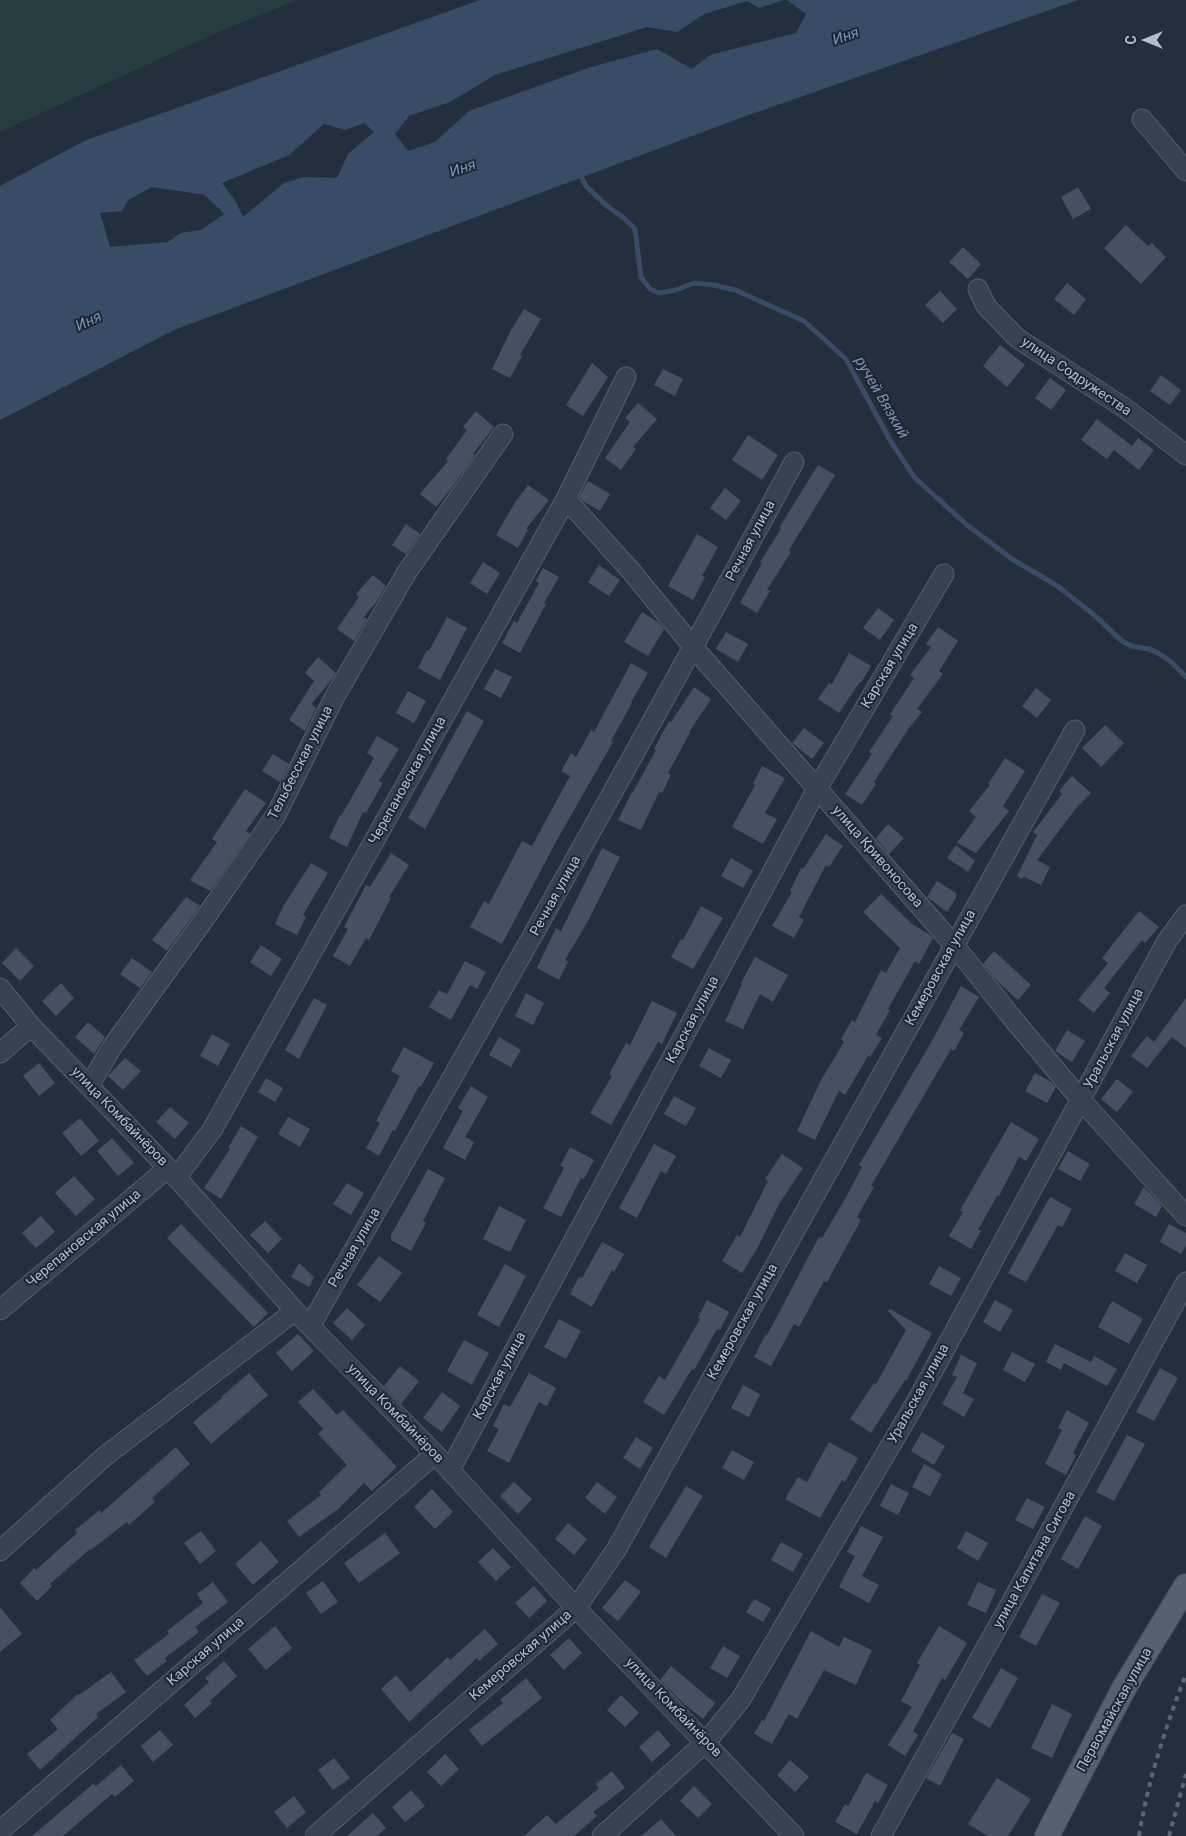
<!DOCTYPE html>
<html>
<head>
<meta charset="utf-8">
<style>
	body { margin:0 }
	#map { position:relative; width:1186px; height:1836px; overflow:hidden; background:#242f3e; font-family:Roboto,sans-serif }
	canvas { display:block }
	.north { position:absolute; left:1121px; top:15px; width:50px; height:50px; -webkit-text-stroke:4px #1d2633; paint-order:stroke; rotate:270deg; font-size:14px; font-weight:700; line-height:20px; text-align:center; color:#b4bcc9 }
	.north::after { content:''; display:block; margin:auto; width:18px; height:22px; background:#b4bcc9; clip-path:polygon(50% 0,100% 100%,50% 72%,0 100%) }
</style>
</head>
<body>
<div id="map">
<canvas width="1186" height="1836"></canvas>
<div class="north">С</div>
</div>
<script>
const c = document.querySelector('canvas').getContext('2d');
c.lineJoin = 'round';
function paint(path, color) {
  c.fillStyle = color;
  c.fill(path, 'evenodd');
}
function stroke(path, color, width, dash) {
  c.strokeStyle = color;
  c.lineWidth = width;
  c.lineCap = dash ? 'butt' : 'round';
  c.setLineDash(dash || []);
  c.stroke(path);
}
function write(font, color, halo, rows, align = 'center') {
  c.font = font + ' Roboto,sans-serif';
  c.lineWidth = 4;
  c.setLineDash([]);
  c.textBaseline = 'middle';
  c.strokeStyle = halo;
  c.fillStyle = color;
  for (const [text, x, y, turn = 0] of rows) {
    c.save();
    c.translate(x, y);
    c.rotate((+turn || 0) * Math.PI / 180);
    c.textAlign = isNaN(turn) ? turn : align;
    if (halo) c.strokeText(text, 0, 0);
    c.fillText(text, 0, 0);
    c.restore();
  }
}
paint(new Path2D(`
	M0 0H297L225 29 0 132Z`), '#263c3f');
paint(new Path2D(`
	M480 0H784L759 8 747 1 704 14 677 32 647 27 495 75 450 102 409 116 395 134 408 151 435 142 469 111 588 68 657 49 692 69 710 55 796 33 806 14 787 0H1078L743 117 174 330 0 420V186L84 141ZM364 123 374 132 348 154 337 178 304 177 284 183 243 217 235 200 222 183 289 155 324 124 345 130ZM152 187 205 195 224 214 201 230 181 233 168 242 110 247 100 213 122 211 128 200Z`), '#394c67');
stroke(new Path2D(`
	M579 173 586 186 607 206 624 218 635 229 641 277 650 289 659 293 676 290 694 283 714 285 735 290 804 321 846 359 890 440 915 478 967 525 1012 559 1056 585 1093 614 1122 641 1131 646 1149 649 1158 653 1170 661 1186 677`), '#394c67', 5);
paint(new Path2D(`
	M1078 187 1091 209 1073 219 1061 197Z
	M1126 225 1148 246 1152 243 1166 257 1141 284 1104 248Z
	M963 247 981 264 968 279 949 262Z
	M1067 283 1086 299 1074 315 1054 299Z
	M940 291 957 309 943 323 925 305Z
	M524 309 541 319 520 355 522 356 510 378 492 369 511 330Z
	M1000 345 1025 365 1007 387 983 366Z
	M592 363 608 377 583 416 566 405Z
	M663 369 683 379 675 396 654 385Z
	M1161 375 1181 390 1170 405 1150 391Z
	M1050 378 1066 390 1051 410 1035 398Z
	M638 403 657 419 633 447 636 449 621 470 605 458 630 422 625 418Z
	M476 411 494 427 473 454 475 455 451 489 436 507 420 494 448 461 446 459 467 430 463 427Z
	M1097 419 1132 446 1138 438 1154 450 1139 470 1114 450 1107 459 1081 440Z
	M748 435 778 455 762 480 732 460Z
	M818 465 835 475 789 550 791 552 767 590 770 591 757 613 740 603 762 563 760 562 781 529 779 528Z
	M588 481 610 494 600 511 584 502 579 497Z
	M528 485 549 500 526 529 528 530 518 548 496 535 516 501Z
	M725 488 741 501 726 520 710 508Z
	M406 524 420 534 406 554 392 545Z
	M697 534 718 547 702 576 705 577 693 600 668 586Z
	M483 562 500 573 487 594 470 583Z
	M599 565 620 580 609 596 588 582Z
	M543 568 559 577 544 603 546 604 520 653 502 643 514 621 517 623 539 583 536 581Z
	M373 575 386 586 377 601 364 617 367 619 354 641 337 629 359 597 356 594Z
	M878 608 894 620 880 640 863 628Z
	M642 612 658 622 664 629 648 656 624 642Z
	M447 617 467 628 440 680 418 668 427 650 429 651Z
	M938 627 958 641 939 671 943 674 917 709 922 712 909 728 874 782 876 784 862 805 845 794 872 754 869 752 893 716 890 714 914 678 910 675 931 647 926 644Z
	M726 632 748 644 738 662 716 649Z
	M849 653 871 666 861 683 860 682 839 713 818 699 829 683 832 684Z
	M318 657 336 673 330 682 311 704 316 708 305 731 289 720 314 681 305 673Z
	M631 663 648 673 631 702 632 703 611 741 613 742 558 838 502 944 470 927 484 901 489 904 522 841 532 846 570 776 561 771 571 753 576 757 591 730 594 732Z
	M495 669 512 677 501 698 484 689Z
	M694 687 711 699 689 732 690 733 668 773 671 775 662 793 659 792 641 830 618 820 632 792H633L656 750 654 749 669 721 671 722Z
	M1036 688 1051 700 1037 718 1022 706Z
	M408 691 426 701 414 723 396 713Z
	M467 711 484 721 425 829 408 818Z
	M1105 725 1124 743 1101 767 1082 748Z
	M804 728 824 743 812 759 792 743Z
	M377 736 399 749 379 781 383 783 366 813 363 812 347 847 329 838 340 815 341 816 374 758 367 753Z
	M273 754 289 764 280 782 262 771Z
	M1005 758 1025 771 1003 806 1009 811 976 853 957 843 976 817 969 811 990 785 988 784Z
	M762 766 785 778 765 813 777 819 763 844 732 827 755 785 753 784Z
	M1072 776 1091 793 1077 807 1037 860 1050 867 1041 885 1024 877 1022 879 1017 876 1037 835 1033 832 1062 794 1059 791Z
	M245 789 266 803 246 831 250 834 210 891 190 880 217 842 212 839Z
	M888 824 904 838 889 854 876 838Z
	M826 834 843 846 829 867 826 865 799 917 804 920 794 938 772 926 792 892 790 891 801 868 803 869Z
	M956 845 975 861 968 872 947 858Z
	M602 848 620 857 588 921 565 960 568 962 559 980 537 968 556 928 561 931Z
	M391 853 409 865 389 897 391 898 369 940 366 938 350 966 333 956 348 929 344 927 366 885 370 887Z
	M731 858 753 871 743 888 721 876Z
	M311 863 328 873 303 915 306 917 297 935 275 924 284 905Z
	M937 881 956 893V898L947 912 927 897Z
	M881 894 912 924 929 934 933 938 919 964 915 961 888 1009 890 1010 876 1035 882 1038 870 1057 868 1056 845 1095 839 1091 815 1140 797 1131 821 1080 844 1042 841 1039 852 1020 855 1022 881 970 886 973 900 948 863 912Z
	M186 897 200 906 167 951 152 940Z
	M701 906 723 918 693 969 671 957 681 939 683 940Z
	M1139 911 1159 927 1145 943 1142 940 1104 988 1110 993 1094 1013 1078 1000 1108 963 1102 958Z
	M261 945 282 959 271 976 250 962Z
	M16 948 34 966 20 981 2 963Z
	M994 951 1031 985 1018 1000 998 982 983 964Z
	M755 957 788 975 773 1002 760 994 743 1029 725 1021 742 984 741 983Z
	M132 958 152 972 140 988 120 974Z
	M465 961 486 972 477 989 470 985 451 1020 429 1007 439 990 447 994Z
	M61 983 74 998 56 1016 42 1001Z
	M961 986 979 997 959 1030 964 1033 954 1051 951 1049 871 1186 874 1187 857 1217 861 1220 827 1282 824 1281 799 1327 794 1324 771 1366 754 1357 766 1334 767 1335 819 1237 822 1238 846 1197 862 1167 859 1165 933 1039Z
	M526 993 544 1003 533 1025 515 1016Z
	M314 998 327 1005 299 1059 285 1050Z
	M1186 998V1048L1172 1037 1147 1068 1131 1056 1147 1036 1154 1042Z
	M652 1001 677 1013 662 1044 658 1042 611 1125 590 1113 612 1076 609 1074 626 1043 630 1045Z
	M88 1022 105 1037 94 1054 75 1037Z
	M1067 1030 1085 1041 1072 1062 1055 1051Z
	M212 1034 230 1044 218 1066 200 1056Z
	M499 1037 521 1050 511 1067 489 1055Z
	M404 1047 434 1063 421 1087 419 1086 395 1131 393 1130 379 1156 366 1148 380 1123 376 1121 400 1076 391 1071Z
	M709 1048 731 1060 721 1078 699 1066Z
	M125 1058 141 1071 123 1090 108 1076Z
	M39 1063 55 1083 39 1096 23 1076Z
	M1035 1073 1051 1082 1056 1087 1047 1103 1025 1091Z
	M266 1078 283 1088 275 1102 258 1092Z
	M1117 1079 1133 1092 1117 1112 1101 1099Z
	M471 1086 488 1097 465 1137 474 1142 465 1160 443 1148 463 1111 458 1108Z
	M674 1096 696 1108 686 1126 664 1114Z
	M170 1107 189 1123 175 1139 156 1122Z
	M288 1117 310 1129 300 1147 278 1134Z
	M80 1118 99 1141 81 1156 62 1133Z
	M1011 1122 1039 1139 1026 1161 1019 1157 999 1196H997L978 1230 981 1231 971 1249 949 1236 963 1212 960 1210Z
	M241 1126 258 1137 221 1199 204 1188 230 1149 228 1148Z
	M112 1138 134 1163 118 1176 97 1151Z
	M654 1144 676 1156 666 1174 661 1171 637 1218 619 1208Z
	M570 1147 594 1160 584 1179 581 1178 561 1217 543 1208 564 1168 560 1166Z
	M1068 1151 1090 1164 1080 1181 1058 1169Z
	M782 1154 803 1168 779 1204 758 1247 742 1273 722 1261 737 1235 740 1237 768 1181 765 1179Z
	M428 1169 445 1178 423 1221 426 1223 411 1251 391 1240V1235Z
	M74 1176 95 1199 76 1216 55 1193Z
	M347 1183 364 1193 351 1215 333 1204Z
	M1144 1187 1162 1206 1156 1217 1134 1204Z
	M1050 1197 1072 1209 1062 1227 1058 1225 1026 1282 1008 1273Z
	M499 1206 526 1220 510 1252 483 1239Z
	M41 1216 55 1232 36 1248 22 1233Z
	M265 1221 282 1239 268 1253 250 1235Z
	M181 1224 268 1313 254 1327 167 1238Z
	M1169 1224 1186 1233V1246L1181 1254 1160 1242Z
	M602 1242 624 1254 614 1272 612 1270 592 1307 570 1294 579 1277 582 1278Z
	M1125 1253 1147 1265 1137 1283 1115 1271Z
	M379 1256 402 1273 380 1302 357 1285Z
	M299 1263 314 1277 309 1287 291 1277Z
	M505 1264 526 1276 499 1327 477 1315Z
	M939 1266 961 1278 951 1296 929 1284Z
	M707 1300 729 1312 720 1330 717 1329 694 1370 692 1369 664 1415 643 1402 659 1376 665 1380 700 1319 698 1318Z
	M995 1300 1013 1310 1000 1332 983 1322Z
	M1112 1301 1143 1319 1129 1344 1098 1327Z
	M347 1308 365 1325 352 1340 333 1323Z
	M890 1309 932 1333 906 1381 905 1380 871 1433 850 1419 874 1383 876 1384 906 1330 888 1311Z
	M559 1319 581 1331 566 1359 544 1347Z
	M298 1334 314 1351 292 1371 276 1353Z
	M464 1340 489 1353 472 1385 447 1371Z
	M1055 1344 1091 1362 1094 1356 1117 1369 1107 1386 1064 1363 1061 1370 1046 1362Z
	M1012 1352 1035 1364 1025 1382 1003 1370Z
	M961 1355 977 1363 963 1393 974 1399 964 1417 942 1404 957 1377 952 1375Z
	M400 1366 419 1381 401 1404 384 1386Z
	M1160 1368 1178 1378 1154 1421 1136 1412Z
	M249 1373 268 1395 211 1444 193 1422 222 1398 221 1397Z
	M529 1373 556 1388 547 1406 539 1402 509 1463 487 1451 499 1429 493 1426 504 1404 510 1407Z
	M743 1385 760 1394 749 1417 731 1408Z
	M313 1389 337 1415 343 1410 397 1467 372 1491 364 1483 337 1510 299 1537 287 1521 321 1495 319 1492 347 1465 318 1434 323 1429 298 1402Z
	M442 1392 460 1406 442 1432 423 1418Z
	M1067 1410 1089 1423 1073 1453 1076 1455 1066 1475 1045 1464 1062 1430 1058 1428Z
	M922 1432 945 1446 934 1465 911 1451Z
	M1127 1435 1145 1444 1114 1501 1096 1492Z
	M636 1437 653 1448 640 1469 623 1458Z
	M829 1442 858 1458 845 1482 842 1480 820 1518 785 1499 798 1477 807 1482Z
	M176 1447 190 1464 152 1498 155 1502 129 1525 127 1522 91 1550 90 1549 50 1584 52 1586 37 1601 20 1583 34 1568 36 1570 77 1533 75 1530 100 1510 101 1513Z
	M732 1450 754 1462 744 1480 722 1468Z
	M924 1464 942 1474 930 1496 912 1487Z
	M514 1482 532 1499 518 1514 500 1496Z
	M597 1482 617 1497 605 1514 585 1498Z
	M891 1484 909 1493 898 1515 880 1506Z
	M686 1486 703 1496 666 1558 649 1547Z
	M432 1489 453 1512 435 1529 414 1507Z
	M1027 1498 1045 1507 1033 1529 1015 1520Z
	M1085 1516 1102 1526 1078 1569 1061 1559Z
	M568 1523 587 1539 574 1555 555 1539Z
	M861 1526 883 1537 862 1576 879 1585 869 1603 839 1587 855 1556 847 1552Z
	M201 1531 216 1551 200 1564 184 1543Z
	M966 1531 988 1543 978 1561 957 1548Z
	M385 1533 400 1553 359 1583 344 1563Z
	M261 1541 279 1562 253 1585 235 1564Z
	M781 1542 803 1554 793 1572 771 1560Z
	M493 1548 511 1567 496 1581 478 1562Z
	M625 1580 641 1592 618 1621 602 1608Z
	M323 1581 338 1602 321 1614 306 1593Z
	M213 1582 228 1602 195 1627 199 1632 165 1658 167 1661 147 1676 134 1660 169 1634 167 1631 203 1603 197 1594Z
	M978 1582 996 1590 986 1613 967 1605Z
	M534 1586 547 1601 529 1618 515 1603Z
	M1042 1594 1060 1603 1036 1646 1019 1637Z
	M754 1599 771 1608 763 1622 746 1612Z
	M0 1607 22 1634 0 1652Z
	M275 1626 292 1648 266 1670 248 1649Z
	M939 1626 967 1643 945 1680 942 1678 913 1731 918 1735 905 1756 888 1745 912 1707 901 1701 920 1665 917 1663Z
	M485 1629 498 1644 479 1661 477 1658 409 1722 381 1689 396 1675 410 1692 448 1657 450 1660Z
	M811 1631 839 1647 844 1637 872 1650 856 1685 824 1670 797 1719 789 1714 772 1744 754 1734 762 1720 764 1721Z
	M569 1638 582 1653 564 1670 550 1655Z
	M723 1646 740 1656 727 1678 710 1668Z
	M224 1661 237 1676 210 1701 212 1703 195 1718 184 1705 209 1682 205 1678Z
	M671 1666 715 1703 703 1719 684 1704 660 1680Z
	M1001 1668 1018 1678 990 1728 972 1718Z
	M111 1672 126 1692 96 1714 98 1717 40 1770 27 1754 58 1729 50 1720 78 1694 79 1695Z
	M526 1678 542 1698 482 1746 469 1730 503 1703 500 1700Z
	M621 1695 639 1713 625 1727 607 1710Z
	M1052 1704 1072 1714 1052 1758 1031 1748Z
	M160 1730 173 1745 153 1762 141 1746Z
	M658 1730 671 1745 652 1762 639 1747Z
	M952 1733 964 1739 940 1786 926 1778Z
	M445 1754 459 1769 441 1786 427 1772Z
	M334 1758 350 1778 333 1790 318 1770Z
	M790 1760 809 1777 795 1792 777 1775Z
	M121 1765 134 1781 115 1797 112 1794 63 1836H32L93 1784 96 1786Z
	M612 1771 625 1788 593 1812 597 1816 574 1836H524L547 1815 556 1824 599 1788 596 1784Z
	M866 1773 888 1785 878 1803 875 1801 857 1834 835 1822 845 1804 848 1806Z
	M997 1778 1031 1799 1008 1836H988L968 1824Z
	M694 1786 712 1804 698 1818 680 1801Z
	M411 1790 425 1806 405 1822 392 1807Z
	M294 1796 306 1812 287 1828 274 1812Z
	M373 1813 386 1828 377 1836H347Z
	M661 1819 676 1836H641Z`), '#455162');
const minor = new Path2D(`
	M1142 119 1186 171
	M978 289 986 306 1017 338 1126 409 1186 455
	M566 499 631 571 694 648 954 945 1013 1019 1081 1100 1186 1216
	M0 988 31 1026 168 1168 295 1311 435 1454 576 1608 794 1836
	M0 1053 31 1026
	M89 1086 112 1047 205 918 276 815 334 698 407 572 503 434
	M176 1178 212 1130 566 499 626 377
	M0 1310 168 1168
	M310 1326C475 1040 637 752 794 462
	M450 1470 817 789 944 574
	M0 1551 105 1456 295 1311
	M0 1831 435 1454
	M315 1836 576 1608 616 1550 1075 730
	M602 1836 706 1742 741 1699 915 1404 1167 941 1186 915
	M881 1836 1022 1583 1186 1282`);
const major = new Path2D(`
	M1047 1836 1124 1688 1186 1586`);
stroke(minor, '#565f6c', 21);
stroke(major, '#414a57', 26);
stroke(minor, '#38414e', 19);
stroke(major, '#56606e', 24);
stroke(new Path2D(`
	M1139 1836C1148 1780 1166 1726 1186 1674
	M1169 1836 1186 1774`), '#5a6575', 4, [5, 5]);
write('14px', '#b4bcc9', '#1d2633', [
	["улица Содружества",1076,377,34],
	["Речная улица",751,541,-62],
	["Карская улица",890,666,-59],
	["Тельбесская улица",301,763,-63],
	["Черепановская улица",408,781,-61],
	["улица Кривоносова",877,857,49],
	["Речная улица",556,896,-61],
	["Кемеровская улица",941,968,-61],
	["Карская улица",693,1020,-62],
	["Уральская улица",1114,1039,-62],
	["улица Комбайнёров",119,1117,46],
	["Черепановская улица",84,1239,-40],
	["Речная улица",355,1248,-60],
	["Кемеровская улица",743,1322,-61],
	["Карская улица",500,1376,-62],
	["Уральская улица",919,1394,-61],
	["улица Комбайнёров",395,1414,46],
	["улица Капитана Сигова",1035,1560,-61],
	["Карская улица",206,1652,-41],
	["Кемеровская улица",521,1656,-41],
	["улица Комбайнёров",673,1708,46],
	["Первомайская улица",1115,1710,-61]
]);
write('italic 15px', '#7c92b1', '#1d2633', [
	["Иня",846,37,-19],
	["Иня",463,169,-19],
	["Иня",89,322,-26],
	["ручей Вязкий",881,398,60]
]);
</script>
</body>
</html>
